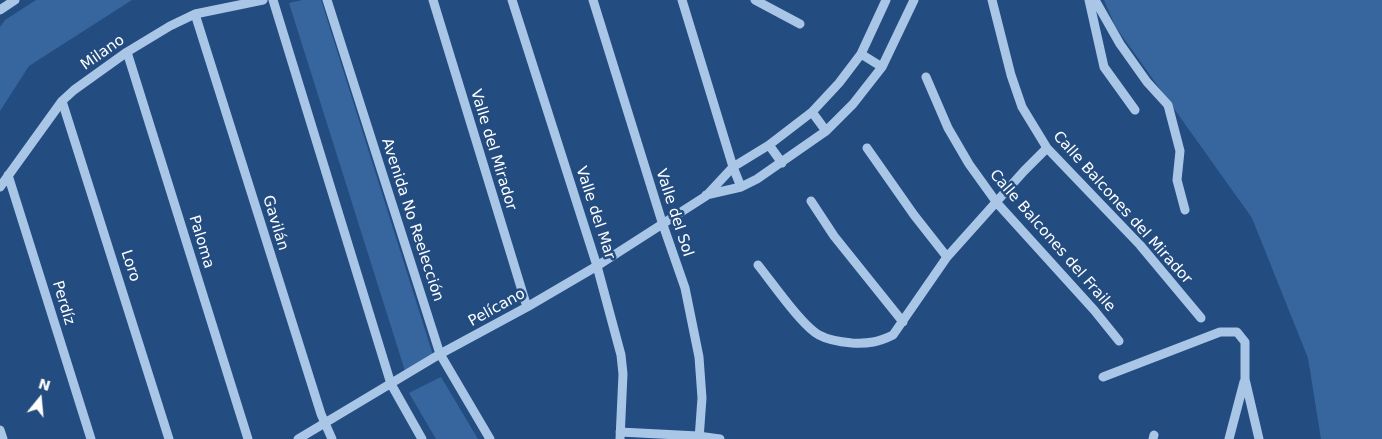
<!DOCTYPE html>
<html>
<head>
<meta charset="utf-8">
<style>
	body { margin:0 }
	#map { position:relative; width:1382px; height:439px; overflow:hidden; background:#234c80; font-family:"DejaVu Sans",sans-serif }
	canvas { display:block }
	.north { position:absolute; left:15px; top:374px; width:50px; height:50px; -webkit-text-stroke:4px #234c80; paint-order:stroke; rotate:17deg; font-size:14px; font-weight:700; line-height:20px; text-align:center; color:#fff }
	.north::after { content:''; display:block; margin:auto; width:18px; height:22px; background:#fff; clip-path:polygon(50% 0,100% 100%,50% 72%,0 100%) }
</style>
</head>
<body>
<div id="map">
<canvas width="1382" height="439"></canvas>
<div class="north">N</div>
</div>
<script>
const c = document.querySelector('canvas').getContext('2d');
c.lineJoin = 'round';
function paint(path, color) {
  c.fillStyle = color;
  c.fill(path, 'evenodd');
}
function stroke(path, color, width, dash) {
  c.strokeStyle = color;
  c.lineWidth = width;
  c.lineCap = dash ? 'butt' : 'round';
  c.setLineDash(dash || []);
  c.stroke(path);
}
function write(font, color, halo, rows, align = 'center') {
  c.font = font + ' "DejaVu Sans",sans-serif';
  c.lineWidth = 5;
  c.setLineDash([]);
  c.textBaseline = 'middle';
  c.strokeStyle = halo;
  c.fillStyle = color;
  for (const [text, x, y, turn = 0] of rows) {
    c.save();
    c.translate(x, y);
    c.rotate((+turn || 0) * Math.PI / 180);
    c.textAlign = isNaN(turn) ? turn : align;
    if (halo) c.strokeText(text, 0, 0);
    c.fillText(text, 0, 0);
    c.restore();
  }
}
paint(new Path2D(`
	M36 0H132L29 66 0 111V27L5 20Z
	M302 0H321L433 355 405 371 289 3Z
	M1104 0H1382V439H1321L1308 358 1252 218 1115 26Z
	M441 377 478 439H436L409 393Z`), '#37669e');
stroke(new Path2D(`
	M273 0 391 384 422 439
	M327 0 440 354 490 439
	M433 0 527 307
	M512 0 597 266 621 355 623 374 620 439
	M593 0 662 222 685 288 699 357 702 398 699 439
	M682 0 733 167 741 187
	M755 0 800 24
	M992 0 1011 75 1022 107 1047 148 1140 245 1201 318
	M1089 0 1104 67 1135 110
	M1095 0 1120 44 1147 82 1168 105 1180 151 1177 180 1185 210
	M0 10 15 0
	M195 14 321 414 332 439
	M127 52 248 439
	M861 54 882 67
	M926 77 948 128 969 164 997 203 1094 310 1119 341
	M62 101 169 439
	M812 112 826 131
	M769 145 782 163
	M867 148 914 215 947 257
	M8 175 91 439
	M0 187 62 101 74 90 127 52 170 26 195 14 263 0
	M706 195 741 187 757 179 826 131 853 104 882 67 914 0
	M811 201 834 236 903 322
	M758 265C771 281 802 326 819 335 828 340 841 342 852 343 868 344 879 342 893 335L947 257 1024 171 1047 148
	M1103 377 1220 332H1237L1245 342V379L1259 439
	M0 430 3 439
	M620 432 698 436 720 439
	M298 439 440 354 527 307 597 266 706 196 733 167 769 145 812 112 839 83 861 54 886 0
	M1153 439 1154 435
	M1229 439 1244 382`), '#a9c6e7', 9);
write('15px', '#fff', '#234c80', [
	["Milano",103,53,-35],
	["Valle del Mirador",493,150,73],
	["Calle Balcones del Mirador",1122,208,48],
	["Valle del Mar",595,213,72],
	["Valle del Sol",674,213,72],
	["Avenida No Reelección",412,220,72],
	["Gavilán",275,223,73],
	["Calle Balcones del Fraile",1052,241,49],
	["Paloma",201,242,73],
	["Loro",130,266,72],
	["Perdíz",63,303,73],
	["Pelícano",497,308,-29]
]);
</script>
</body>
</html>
